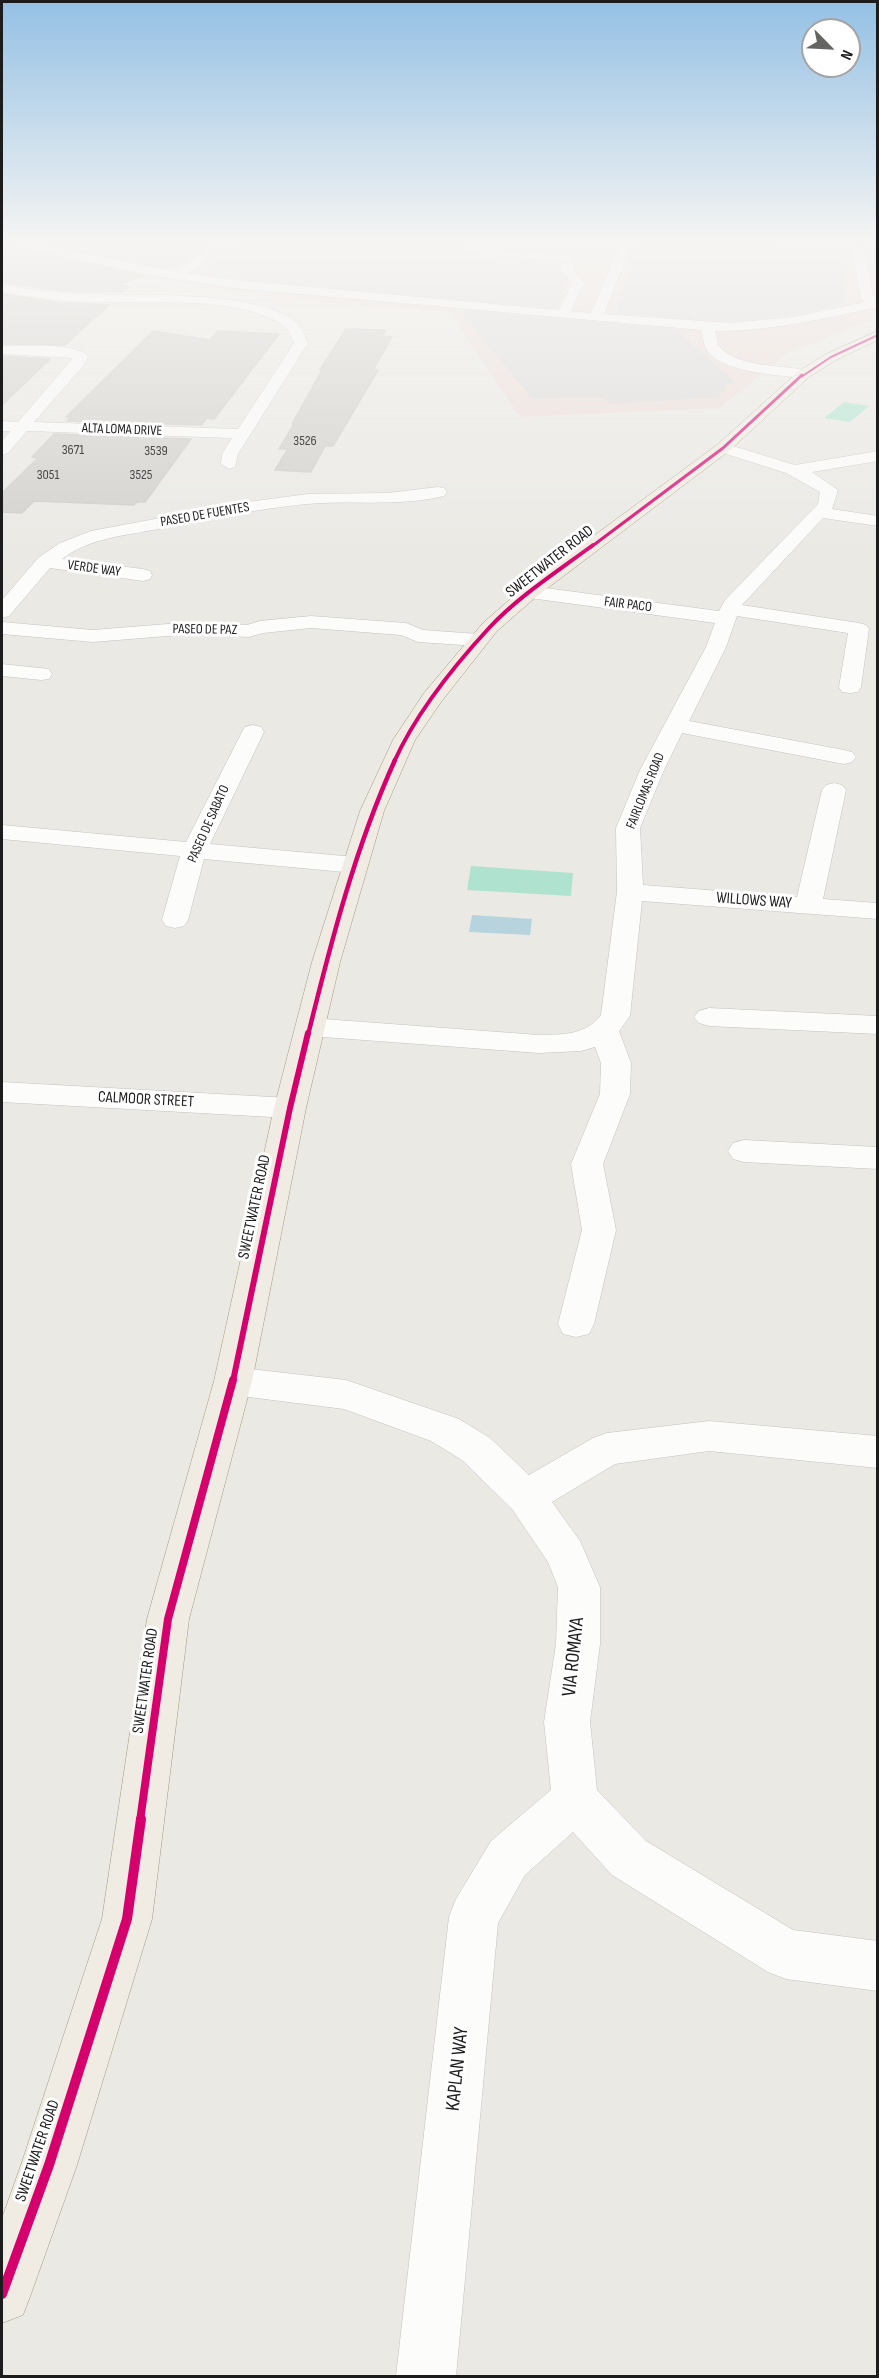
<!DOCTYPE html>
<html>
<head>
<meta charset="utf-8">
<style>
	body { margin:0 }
	#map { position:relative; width:879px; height:2378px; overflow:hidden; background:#eae9e4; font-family:"Sofia Sans Condensed",sans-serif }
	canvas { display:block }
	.frame { position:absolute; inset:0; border:3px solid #1c1c1c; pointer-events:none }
	.north { position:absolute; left:801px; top:18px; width:60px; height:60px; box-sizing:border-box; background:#fff; border:2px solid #a4a4a4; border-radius:50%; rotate:114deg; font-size:16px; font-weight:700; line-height:24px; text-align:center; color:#1c1c1c }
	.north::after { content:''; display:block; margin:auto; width:21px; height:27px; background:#646462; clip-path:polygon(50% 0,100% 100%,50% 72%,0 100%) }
</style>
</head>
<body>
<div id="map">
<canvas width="879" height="2378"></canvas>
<div class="frame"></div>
<div class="north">N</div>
</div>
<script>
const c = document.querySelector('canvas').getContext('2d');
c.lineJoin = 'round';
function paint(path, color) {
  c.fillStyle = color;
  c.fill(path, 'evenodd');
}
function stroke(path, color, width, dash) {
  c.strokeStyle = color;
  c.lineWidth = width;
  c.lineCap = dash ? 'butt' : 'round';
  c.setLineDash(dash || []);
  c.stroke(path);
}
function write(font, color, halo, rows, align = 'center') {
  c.font = font + ' "Sofia Sans Condensed",sans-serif';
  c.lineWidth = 6;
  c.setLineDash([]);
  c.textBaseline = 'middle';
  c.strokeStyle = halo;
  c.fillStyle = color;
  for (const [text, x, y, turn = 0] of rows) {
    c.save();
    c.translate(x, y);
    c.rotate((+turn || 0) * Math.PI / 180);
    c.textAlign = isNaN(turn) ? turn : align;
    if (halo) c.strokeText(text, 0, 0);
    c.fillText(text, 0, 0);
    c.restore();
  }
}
paint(new Path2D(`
	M2 243H877V317L786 354 720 408 520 417 449 312 296 300 137 276 2 249Z`), '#edddd9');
paint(new Path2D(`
	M844 402 869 406 850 422 824 418Z
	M471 866 573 873 571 896 467 890Z`), '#afe3d0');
paint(new Path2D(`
	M239 243H467L464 249 470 252 562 259 557 268 567 282 556 309 255 281 203 272Z
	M641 243H744L844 248 847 302 808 313 747 321 693 320 618 313 617 304Z
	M464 309 675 329 736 383 726 384V390L718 393 722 397 609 404 605 398 577 397 532 399 462 313Z`), '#dbdad8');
paint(new Path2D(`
	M472 915 532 919 530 935 469 932Z`), '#b7d3de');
const building = new Path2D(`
	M2 243H6L14 248 143 276 119 285 129 286 122 292 64 291 2 282Z
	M38 243H210L187 261 167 268Z
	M2 294 62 303 109 305 65 345 2 344Z
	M346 329 386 330 382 336 392 337 373 370H378L333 446H325L311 472 275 470 288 449H279L294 424H292L322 370H320Z
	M153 331 210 340 218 331 279 334 214 419 207 418 201 425 67 421 71 417H66Z
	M2 356 50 359 2 405Z
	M54 434 191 439 145 502H137L134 505 34 501 22 513 2 512V493L38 458 32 457Z`);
paint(building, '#d1cfcb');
stroke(building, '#cdcbc6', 1.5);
const minor = new Path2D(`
	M8 243H28L172 271 188 263 213 243H224L196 269 187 273 234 280 559 310 572 283 561 269 563 261 476 254 466 249 471 243H481L479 248 573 256V269L584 283 571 311 591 313 621 243H632L604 314 730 323 794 317 865 302 861 298 852 250 797 246 791 243 855 244 864 249 873 296 878 299V307C824 319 770 331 715 331L718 345C738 369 781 364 809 371L811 374 809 377 804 378C778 375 732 373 712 356 704 349 703 340 702 330L234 288 149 275 14 246Z
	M2 284C29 290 57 293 84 294 136 296 257 289 297 323 302 327 305 337 308 343L238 454 235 467 229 469 221 464 222 454 232 438 27 431 8 453 2 455V441L10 431H2V421L18 422 73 358 2 354V346C21 346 75 342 88 356L84 365 34 422 238 429 294 343C292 338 290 331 285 327 244 294 136 304 83 302 56 301 28 297 2 292Z
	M723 443 795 465 878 451V461L812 472 838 490 832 509 878 516V526L823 518 742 605 859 623 866 625 869 629 861 687 858 692 850 693 842 692 839 687 848 633 737 616 726 647 689 721 844 750 852 752 856 757 852 762 844 764 682 733 664 770 640 828 643 885 797 897 822 790 826 785 834 783 842 785 846 790 823 899 878 903V919L642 901 630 1016 619 1031 631 1063 630 1094 603 1164 616 1230 594 1324 589 1334 576 1337 563 1334 558 1324 582 1230 571 1164 600 1094 601 1063 595 1047 581 1051 539 1053 310 1036 300 1033 295 1027 300 1021 310 1018 539 1035C563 1034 585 1036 601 1015L617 892 616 828 640 770 706 647 715 623 530 598 523 596 520 592 523 588 530 586 719 611 725 600 818 504 820 492 786 473 717 451 715 448 717 445Z
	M438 487 444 488 447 492 444 496C399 507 352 500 307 504 255 509 204 520 153 530 121 536 88 539 62 559L143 569 150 571 152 575 150 579 143 581 50 568 9 616 2 618V600L38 558 60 543 91 531 240 503 308 494 388 493Z
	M311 616 406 623 423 630 478 634 485 636 488 640 485 644 478 646 418 642 401 635 311 628 263 633 249 637 192 634 93 642 2 634V622L93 630 192 622 247 625 260 621Z
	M2 664 49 669 52 674 49 679 41 680 2 676Z
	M253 725 261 727 264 732 210 844 355 857 364 860 368 865 364 870 355 873 204 859 188 920 184 926 175 928 166 926 162 920 180 856 2 839V825L186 842 242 732 245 727Z
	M709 1008 878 1016V1034L709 1026 699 1023 694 1017 699 1011Z
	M2 1082 290 1098 301 1101 306 1108 301 1115 290 1118 2 1102Z
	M744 1140 878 1147V1169L744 1162 733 1159 728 1151 733 1143Z
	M233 1367 346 1380 459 1419 490 1438 529 1475 593 1438 607 1433 709 1421 878 1436V1468L709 1451 615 1464 552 1502 580 1541 600 1587V1644L590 1722 597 1790 646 1841 793 1930 878 1941V1991L786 1979 768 1972 612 1875 573 1832 525 1875 498 1923 456 2376H396L449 1917 456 1899 491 1841 551 1790 544 1722 556 1644 558 1587 548 1562 512 1509 462 1460 431 1441 344 1409 233 1395 220 1391 214 1381 220 1371Z`);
const major = new Path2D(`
	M878 331V340L836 360 809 377 729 451 537 596 497 631 441 702 415 740 384 811 340 962 306 1108 252 1381 189 1619 152 1919 77 2165 31 2294 23 2315 2 2323V2218L21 2165 102 1919 147 1619 214 1381 274 1108 312 962 360 811 393 740 424 693 483 623 523 588 717 445 799 371 826 354Z`);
stroke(minor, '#c3c2c0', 1);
stroke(major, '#a09881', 1);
paint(minor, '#fcfcfb');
paint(major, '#f0ece3');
stroke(new Path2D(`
	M801 377 831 357 878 335`), '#d6006c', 2);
stroke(new Path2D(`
	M591 547 723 448 802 375`), '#d6006c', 3);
stroke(new Path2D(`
	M394 762C416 713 453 667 489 628 519 596 558 571 593 545`), '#d6006c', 4);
stroke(new Path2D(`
	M308 1035C331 942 355 848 395 760`), '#d6006c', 4.5);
stroke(new Path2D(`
	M233 1381 290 1108 308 1033`), '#d6006c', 6);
stroke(new Path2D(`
	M140 1821 168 1619 233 1380`), '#d6006c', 8);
stroke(new Path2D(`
	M2 2294 49 2165 127 1919 141 1819`), '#d6006c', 10);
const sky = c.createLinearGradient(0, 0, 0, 575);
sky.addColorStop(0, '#94c0e4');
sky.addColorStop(0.42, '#f6f5f3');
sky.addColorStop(1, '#f6f5f300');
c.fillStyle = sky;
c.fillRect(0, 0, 879, 575);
write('14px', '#1c1c1c', '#fff', [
	["ALTA LOMA DRIVE",122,430,2],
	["PASEO DE FUENTES",205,515,-10],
	["VERDE WAY",94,569,8],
	["FAIR PACO",628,605,7],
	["PASEO DE PAZ",205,630,1],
	["FAIRLOMAS ROAD",646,791,-68],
	["PASEO DE SABATO",209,824,-66]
]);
write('14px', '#494948', null, [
	["3526",305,441],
	["3671",73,450],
	["3539",156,451],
	["3051",48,475],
	["3525",141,475]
]);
write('16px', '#1c1c1c', '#fff', [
	["SWEETWATER ROAD",550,562,-38],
	["WILLOWS WAY",754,901,4],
	["CALMOOR STREET",146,1100,3],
	["SWEETWATER ROAD",255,1207,-78],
	["SWEETWATER ROAD",146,1681,-82],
	["SWEETWATER ROAD",38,2151,-71]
]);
write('20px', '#1c1c1c', '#fff', [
	["VIA ROMAYA",574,1657,-84],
	["KAPLAN WAY",458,2069,-84]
]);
</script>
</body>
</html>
